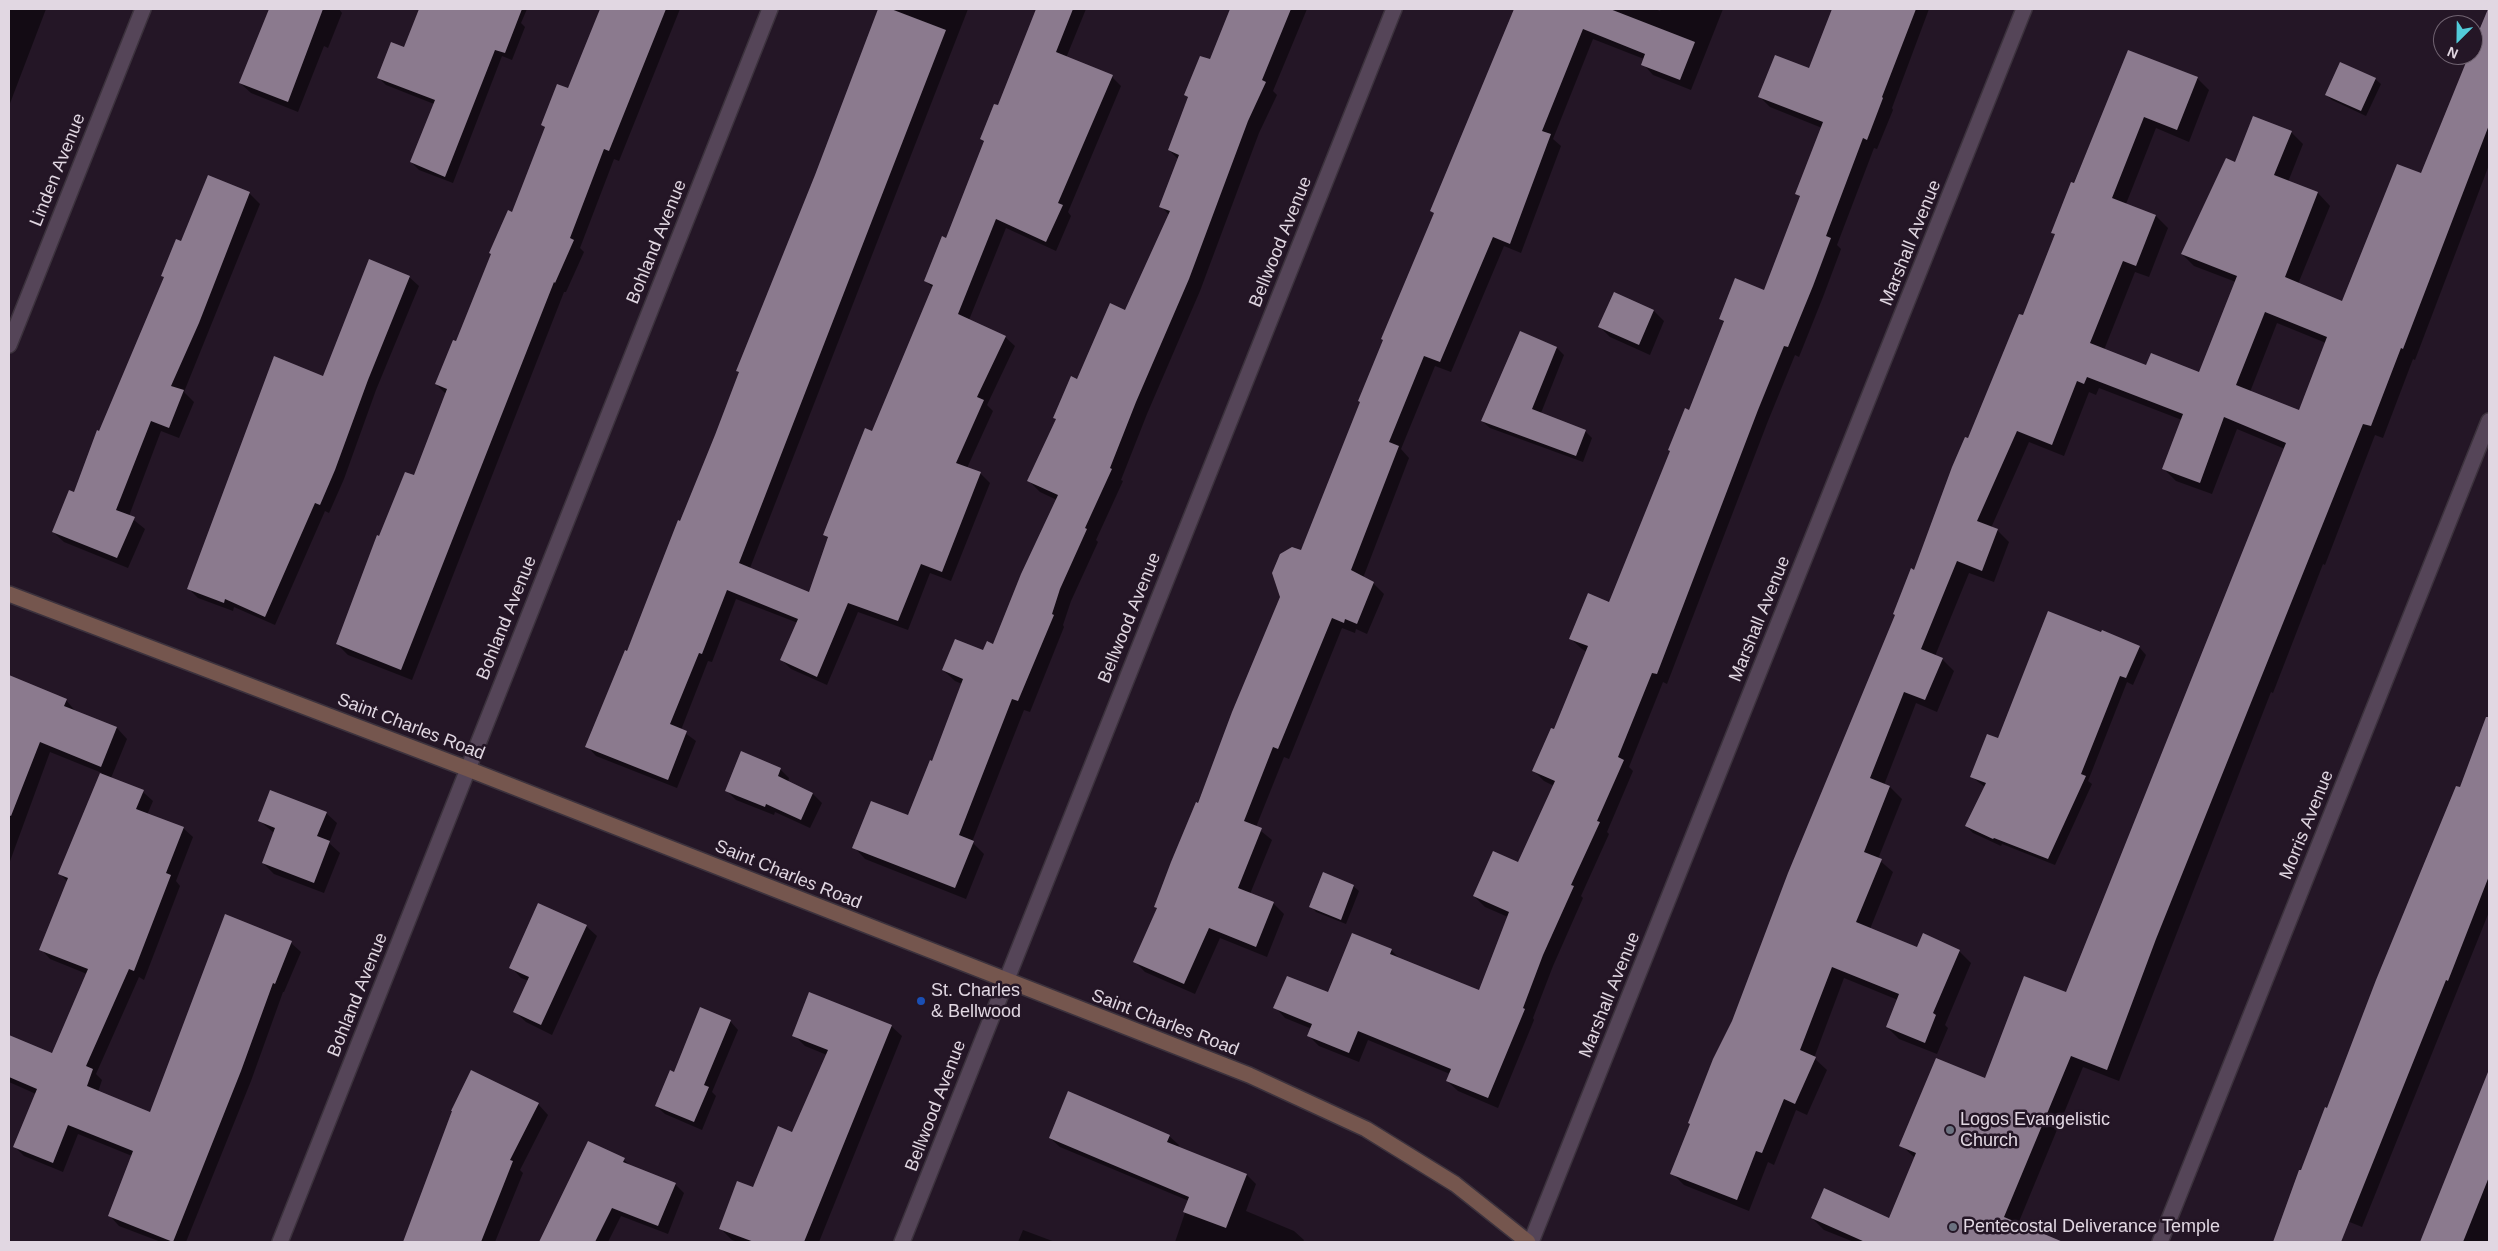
<!DOCTYPE html>
<html>
<head>
<meta charset="utf-8">
<style>
	body { margin:0 }
	#map { position:relative; width:2498px; height:1251px; overflow:hidden; background:#241626; font-family:Helvetica,sans-serif }
	canvas { display:block }
	.frame { position:absolute; inset:0; border:10px solid #e1d7e2; pointer-events:none }
	.north { position:absolute; left:2433px; top:15px; width:50px; height:50px; box-sizing:border-box; background:#241626; border:1px solid #706371; border-radius:50%; rotate:203deg; font-size:14px; font-weight:700; line-height:20px; text-align:center; color:#e1d7e2 }
	.north::after { content:''; display:block; margin:auto; width:18px; height:22px; background:#52cbd9; clip-path:polygon(50% 0,100% 100%,50% 72%,0 100%) }
</style>
</head>
<body>
<div id="map">
<canvas width="2498" height="1251"></canvas>
<div class="frame"></div>
<div class="north">N</div>
</div>
<script>
const c = document.querySelector('canvas').getContext('2d');
c.lineJoin = 'round';
function paint(path, color) {
  c.fillStyle = color;
  c.fill(path, 'evenodd');
}
function stroke(path, color, width, dash) {
  c.strokeStyle = color;
  c.lineWidth = width;
  c.lineCap = dash ? 'butt' : 'round';
  c.setLineDash(dash || []);
  c.stroke(path);
}
function write(font, color, halo, rows, align = 'center') {
  c.font = font + ' Helvetica,sans-serif';
  c.lineWidth = 5;
  c.setLineDash([]);
  c.textBaseline = 'middle';
  c.strokeStyle = halo;
  c.fillStyle = color;
  for (const [text, x, y, turn = 0] of rows) {
    c.save();
    c.translate(x, y);
    c.rotate((+turn || 0) * Math.PI / 180);
    c.textAlign = isNaN(turn) ? turn : align;
    if (halo) c.strokeText(text, 0, 0);
    c.fillText(text, 0, 0);
    c.restore();
  }
}
paint(new Path2D(`
	M9 9H46L9 106Z
	M270 9H339L342 13 328 48 324 46 298 112 251 93 240 83Z
	M420 9H527L521 23 525 27 512 60 502 56 453 183 419 170 411 162 434 104 386 85 379 78 404 49Z
	M600 9H680L619 161 614 159 580 248 584 252 566 292H564L412 680 348 655 337 644 380 538 414 477 446 394 436 384 457 343 512 214 545 128 543 125 569 90Z
	M880 9H968L750 568 809 593 829 539 824 535 873 433 933 288 926 281 947 239 985 143 981 139 999 107 1037 9H1086L1066 58 1112 77 1121 86 1068 212 1071 216 1056 251 1006 228 969 320 1005 337 1015 346 987 405 993 411 967 468 980 473 990 483 951 581 930 573 908 630 858 612 827 685 791 669 782 660 798 623 736 599 712 662 708 661 681 730 696 741 677 788 596 756 587 746 681 522 740 374 737 371 816 175Z
	M1231 9H1307L1273 91 1277 95 1259 133 1200 291 1147 414 1121 480 1123 481 1096 540 1098 542 1071 601 1063 625 1064 627 1030 712 1024 710 972 842 984 854 966 899 865 859 854 847 909 817 933 762 962 684 955 681 943 670 994 646 1057 500 1040 492 1029 481 1057 420 1055 418 1125 312 1169 215 1161 206 1178 159 1169 150 1189 99 1185 95 1210 61Z
	M1516 9H1655L1660 11 1661 9H1723L1691 90 1653 75 1643 64 1644 59 1593 39 1553 139 1561 146 1521 253 1504 246 1451 372 1435 366 1401 449 1409 458 1363 578 1373 583 1384 594 1367 634 1356 629 1355 633 1342 628 1289 759 1284 757 1256 827 1272 840 1250 894 1273 903 1284 914 1267 957 1220 938 1195 994 1145 972 1135 962 1158 910 1155 906 1301 552 1435 214 1432 211Z
	M1833 9H1929L1892 108 1893 110 1877 149 1874 148 1837 245 1841 249 1823 297 1799 357 1795 355 1768 421 1667 684 1663 682 1629 767 1633 771 1607 832 1609 834 1581 896 1583 898 1553 966 1533 1018 1534 1020 1498 1108 1458 1091 1447 1081 1450 1074 1368 1040 1359 1062 1319 1046 1309 1036 1312 1029 1285 1018 1275 1007 1329 994 1391 950 1401 960 1480 992 1508 917 1485 907 1474 896 1519 863 1554 786 1544 781 1534 771 1555 731 1587 652 1582 649 1571 639 1610 603 1690 411 1724 323 1721 319 1764 291 1801 198 1797 194 1822 128 1770 107 1760 97 1810 70Z
	M2489 9V165L2415 360 2413 359 2383 438 2375 435 2325 565 2323 564 2273 693 2271 692 2119 1081 2083 1067 2018 1224 2061 1242H1854L1824 1230 1812 1218 1890 1219 1915 1158 1901 1145 1985 1080 2067 994 2285 449 2237 429 2212 494 2176 481 2164 469 2182 420 2099 388 2096 395 2089 392 2064 456 2029 442 1991 528 1997 530 2009 542 1994 582 1969 573 1935 656 1942 659 1954 671 1937 712 1916 703 1884 785 1890 787 1902 799 1878 859 1893 872 1870 929 1918 948 1959 951 1971 963 1945 1025 1948 1028 1937 1054 1899 1039 1887 1027 1898 1000 1844 978 1814 1058 1827 1070 1807 1115 1796 1110 1774 1165 1768 1162 1749 1211 1684 1185 1672 1173 1914 571 2024 317 2056 236 2053 232 2129 52 2197 78 2209 90 2189 142 2156 128 2126 204 2156 216 2168 228 2149 277 2135 272 2104 350 2147 367 2200 374 2236 282 2194 266 2182 254 2235 164 2291 132 2303 144 2288 182 2318 193 2330 206 2298 284 2343 303 2422 175 2471 55H2473V49ZM2277 323 2326 343 2300 412 2250 392Z
	M2375 79 2381 84 2366 116 2332 100 2326 95Z
	M208 177 249 193 260 204 184 392 194 402 179 438 161 431 129 516 145 529 128 568 64 542 53 532 75 494Z
	M409 277 419 286 376 390 344 479 329 513 325 511 275 625 234 607 233 611 198 598 188 588 324 377Z
	M1654 311 1664 321 1650 355 1610 337 1600 327Z
	M1557 348 1564 355 1541 413 1585 431 1592 438 1583 462 1490 428 1482 421Z
	M2139 647 2146 655 2133 685 2127 682 2088 781 2092 784 2055 865 2002 844 2001 846 1973 833 1966 826 1985 787 1972 777 1998 739Z
	M9 676 66 700 76 712 117 728 127 739 111 778 143 792 153 801 147 815 183 828 193 837 176 881 180 886 144 980 139 977 96 1074 102 1080 98 1092 151 1113 291 943 301 952 284 992H283L251 1081 186 1242H161L119 1226 110 1216 132 1156 78 1134 63 1172 24 1156 15 1147 36 1094 9 1082V1036L53 1055 87 974 50 959 41 949 68 882 60 874 102 773 50 752 9 864Z
	M2485 725 2489 726V912L2362 1227 2330 1214 2319 1242H2274L2300 1171 2302 1172 2460 789Z
	M780 769 789 778 788 782 813 794 822 803 810 828 775 812 774 815 736 800 727 791Z
	M326 813 337 823 329 843 340 853 324 893 274 874 263 863 274 833 260 821Z
	M1353 886 1359 891 1346 924 1316 912 1311 906Z
	M586 926 597 936 552 1035 526 1022 515 1012 529 981 521 978 511 967Z
	M730 1021 738 1030 712 1092 716 1096 702 1130 665 1114 656 1106 674 1073Z
	M891 1026 902 1036 819 1242H738L732 1240 721 1229 793 1134 827 1055 805 1046 794 1035Z
	M2489 1071V1242H2422Z
	M538 1104 548 1115 520 1170 523 1173 495 1242H404L454 1112Z
	M1169 1136 1179 1145 1178 1148 1247 1175 1256 1184 1246 1211 1294 1231 1304 1240 1303 1242H1175L1189 1201 1060 1147 1050 1138Z
	M589 1143 624 1160 632 1167 675 1184 684 1193 668 1234 621 1216 608 1242H540Z
	M1023 1230 1055 1242H1018Z`), '#0007');
paint(new Path2D(`
	M269 9H323L288 102 239 83Z
	M419 9H522L505 53 495 50 445 177 410 162 435 100 377 78 391 42 404 47Z
	M600 9H666L609 151 604 149 570 238 574 240 555 283 554 282 401 670 336 644 377 535 379 536 405 472 414 475 447 389 435 384 453 340 456 341 491 254 489 253 508 210 512 212 545 127 541 125 557 84 568 88Z
	M878 9H891L946 30 739 563 809 592 828 537 823 535 851 463 865 428 872 431 933 285 924 281 942 236 946 238 984 141 980 139 994 104 998 105 1036 9H1073L1056 52 1113 75 1058 203 1063 205 1046 242 996 219 958 314 1006 336 977 397 984 400 956 463 981 472 942 572 921 564 898 621 848 603 817 677 780 660 798 619 727 590 702 654 699 653 670 724 687 731 668 780 585 747 625 650 627 651 678 520 680 521 715 435 739 372 736 371 815 175Z
	M1230 9H1291L1262 80 1266 82 1248 121 1189 279 1136 402 1110 468 1112 469 1085 528 1087 529 1060 589 1052 614 1054 615 1018 701 1012 699 959 835 974 841 955 888 852 848 871 801 908 815 930 760 932 761 963 679 942 670 955 639 983 650 987 641 993 644 1021 574 1058 495 1027 481 1056 419 1053 418 1071 376 1077 379 1110 303 1125 310 1170 211 1159 207 1179 155 1168 150 1188 97 1184 95 1200 56 1210 59Z
	M1514 9H1610L1695 42 1680 80 1641 65 1645 54 1583 29 1542 131 1551 134 1510 244 1493 237 1440 362 1424 356 1389 442 1399 446 1351 570 1374 582 1357 624 1345 619 1344 623 1332 618 1278 749 1273 747 1244 821 1262 828 1238 888 1274 902 1256 947 1209 928 1184 984 1133 962 1157 908 1154 907 1171 862 1196 802 1198 803 1232 712 1280 597 1272 573 1280 554 1292 547 1301 550 1360 402 1358 401 1383 340 1381 339 1434 213 1430 211Z
	M1832 9H1916L1882 97 1883 98 1867 140 1863 138 1826 236 1831 238 1813 286 1788 347 1784 346 1758 410 1657 674 1652 673 1618 757 1624 760 1597 821 1600 822 1571 885 1574 886 1543 955 1523 1008 1525 1009 1488 1098 1446 1081 1451 1069 1358 1031 1349 1053 1307 1036 1312 1024 1273 1008 1287 976 1328 992 1352 933 1392 949 1390 954 1479 990 1509 912 1473 896 1493 851 1518 862 1555 781 1532 771 1551 728 1554 729 1588 646 1569 639 1588 593 1609 602 1670 451 1668 450 1685 408 1689 410 1724 321 1719 319 1735 278 1764 290 1800 196 1795 194 1823 122 1758 97 1775 55 1809 68Z
	M2488 9 2489 125 2403 349 2401 348 2371 426 2363 424 2156 939 2107 1070 2071 1056 2004 1217 2063 1242H1865L1811 1218 1824 1188 1889 1218 1916 1153 1899 1146 1936 1058 1985 1078 2024 976 2066 992 2286 443 2224 417 2200 483 2162 469 2183 414 2087 377 2084 384 2077 381 2052 445 2017 431 1977 521 1998 529 1982 571 1957 561 1921 649 1943 658 1925 700 1904 692 1870 778 1890 786 1864 852 1882 859 1856 922 1917 947 1923 933 1960 950 1933 1013 1936 1015 1925 1043 1886 1027 1899 994 1832 967 1800 1050 1816 1057 1795 1104 1784 1099 1762 1153 1756 1151 1737 1200 1670 1174 1690 1124 1688 1123 1713 1059 1732 1021 1788 873 1895 615 1893 614 1911 568 1914 570 1952 467 1965 437 1968 438 2019 314 2023 315 2055 234 2051 233 2071 182 2074 183 2128 50 2198 77 2177 130 2144 117 2112 198 2156 215 2136 266 2123 261 2090 343 2146 365 2151 353 2199 372 2237 276 2181 254 2226 158 2235 162 2253 116 2292 131 2274 175 2318 192 2285 277 2342 301 2397 164 2421 173 2469 55H2473V45ZM2265 312 2327 337 2299 410 2236 385Z
	M2340 62 2376 78 2361 111 2325 95Z
	M208 175 250 192 199 323 171 386 184 390 169 428 151 421 116 510 135 517 117 558 52 532 69 490 74 492 97 430 99 431 164 277 161 276 176 239 181 241Z
	M369 259 410 276 368 380 335 470 320 505 315 503 265 617 225 599 224 603 187 589 274 356 323 376Z
	M1614 292 1654 310 1639 345 1598 327Z
	M1520 331 1557 347 1532 409 1586 430 1576 456 1481 421Z
	M2048 611 2101 632 2102 630 2140 646 2126 678 2120 676 2081 774 2086 776 2048 859 1994 838 1993 839 1965 826 1986 783 1970 777 1987 734 1998 738Z
	M9 675 67 699 64 706 117 727 101 767 40 742 11 816 9 815Z
	M2486 717H2489V876L2448 981 2446 980 2341 1242H2273L2299 1170H2301L2325 1107 2327 1108 2376 980 2456 786 2460 787Z
	M741 751 781 768 778 776 813 793 801 820 766 804 765 807 725 791Z
	M100 773 144 790 136 809 184 827 166 873 171 875 134 971 129 969 86 1066 93 1069 87 1086 150 1112 225 914 292 941 275 984 273 983 241 1071 173 1242 108 1216 133 1151 68 1125 53 1163 13 1147 37 1089 9 1077V1035L52 1053 88 969 39 950 68 878 58 874Z
	M270 790 327 812 317 836 330 841 314 883 262 863 275 828 258 821Z
	M1323 872 1354 885 1341 920 1309 907Z
	M538 903 587 925 541 1025 513 1012 529 977 509 968Z
	M809 992 892 1025 804 1242H754L719 1229 737 1181 753 1187 778 1126 792 1132 828 1050 792 1036Z
	M700 1007 731 1020 704 1085 709 1087 694 1122 655 1106 670 1070 674 1072Z
	M471 1070 539 1103 510 1160 513 1161 481 1242H403L452 1111H451Z
	M2488 1072 2489 1177 2463 1242H2420Z
	M1068 1091 1170 1135 1167 1142 1247 1174 1226 1228 1183 1212 1189 1197 1049 1138Z
	M588 1141 625 1158 623 1162 676 1183 658 1226 612 1208 595 1242H539Z`), '#8b7a8e');
const street = new Path2D(`
	M9 345 143 9
	M280 1242 770 9
	M902 1242 1394 9
	M1531 1242 2024 9
	M2160 1242 2489 421`);
const secondary = new Path2D(`
	M9 594 468 769 1249 1075 1366 1129 1455 1184 1528 1242`);
stroke(street, '#3c323d', 18);
stroke(secondary, '#3c323d', 18);
stroke(street, '#554558', 15);
stroke(secondary, '#75564e', 15);
for (const [x, y, r, color] of [
	[921,1001,5,"#1a4fb4"],
	[1950,1130,5,"#6b7280"],
	[1953,1227,5,"#6b7280"]
]) {
  const dot = new Path2D();
  dot.arc(x, y, r, 0, 2 * Math.PI);
  c.fillStyle = color;
  c.fill(dot);
  stroke(dot, '#241626', 2);
}
write('18px', '#e1d7e2', '#241626', [
	["Linden Avenue",58,170,-68],
	["Bohland Avenue",657,242,-68],
	["Bellwood Avenue",1281,242,-68],
	["Marshall Avenue",1911,243,-68],
	["Bohland Avenue",507,618,-68],
	["Bellwood Avenue",1130,618,-68],
	["Marshall Avenue",1760,619,-68],
	["Saint Charles Road",411,727,21],
	["Morris Avenue",2307,825,-68],
	["Saint Charles Road",788,875,22],
	["Bohland Avenue",358,995,-68],
	["Marshall Avenue",1610,995,-68],
	["Saint Charles Road",1165,1023,21],
	["Bellwood Avenue",936,1106,-69]
]);
write('18px', '#e1d7e2', '#241626', [
	["St. Charles",931,991],
	["& Bellwood",931,1012],
	["Logos Evangelistic",1960,1120],
	["Church",1960,1141],
	["Pentecostal Deliverance Temple",1963,1227]
], 'left');
</script>
</body>
</html>
